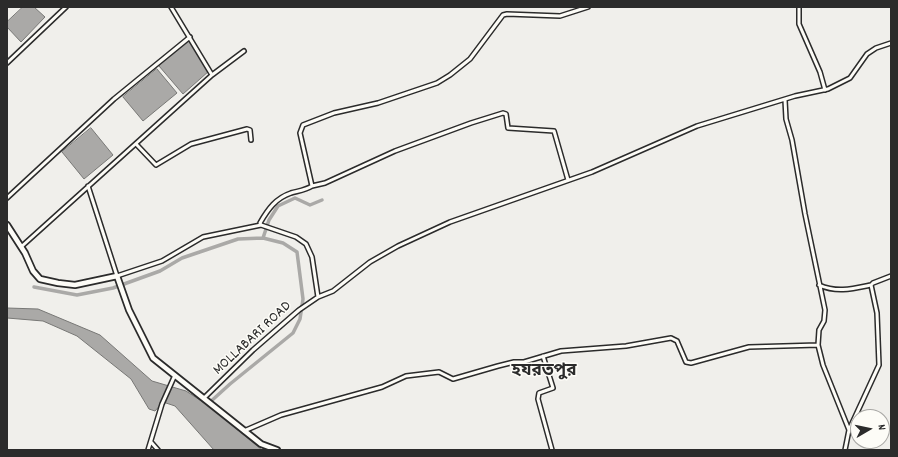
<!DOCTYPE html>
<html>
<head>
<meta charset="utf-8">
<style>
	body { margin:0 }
	#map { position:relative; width:898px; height:457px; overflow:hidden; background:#f0efeb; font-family:Dekko,sans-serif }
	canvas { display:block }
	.frame { position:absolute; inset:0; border:8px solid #2b2b2b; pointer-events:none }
	.north { position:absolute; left:850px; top:409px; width:40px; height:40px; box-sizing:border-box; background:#fdfcf7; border:1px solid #a9a8a5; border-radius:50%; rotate:81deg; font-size:11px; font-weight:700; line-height:16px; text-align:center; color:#2b2b2b }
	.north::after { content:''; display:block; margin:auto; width:14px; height:18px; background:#2b2b2b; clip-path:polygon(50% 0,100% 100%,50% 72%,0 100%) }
</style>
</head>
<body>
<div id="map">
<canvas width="898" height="457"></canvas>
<div class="frame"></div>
<div class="north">N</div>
</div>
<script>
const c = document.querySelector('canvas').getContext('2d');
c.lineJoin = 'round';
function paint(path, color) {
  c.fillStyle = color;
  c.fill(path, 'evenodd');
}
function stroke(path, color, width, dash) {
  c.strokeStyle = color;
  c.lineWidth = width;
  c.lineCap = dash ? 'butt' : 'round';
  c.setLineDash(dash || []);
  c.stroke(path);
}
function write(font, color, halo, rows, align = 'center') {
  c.font = font + ' Dekko,"Noto Sans Bengali",sans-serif';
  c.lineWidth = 3;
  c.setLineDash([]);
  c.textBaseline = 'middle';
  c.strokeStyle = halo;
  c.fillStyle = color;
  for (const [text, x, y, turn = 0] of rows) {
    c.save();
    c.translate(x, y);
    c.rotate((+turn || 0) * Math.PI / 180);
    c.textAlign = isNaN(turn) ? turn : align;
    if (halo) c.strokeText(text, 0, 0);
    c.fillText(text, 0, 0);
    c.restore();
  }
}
const water = new Path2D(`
	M23 7H34L45 17 21 42 7 27V22Z
	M189 40 209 71 183 94 159 66Z
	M157 69 177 93 143 121 123 97Z
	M91 128 113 155 84 179 62 152Z
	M7 308 38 309 100 335 152 381 186 391 209 406 262 450H214L175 406 163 402 155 411 149 409 131 379 77 336 43 321 7 318Z`);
paint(water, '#aaa9a7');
stroke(water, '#777775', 1);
stroke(new Path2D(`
	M263 238 269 220 278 206 295 198 310 205 322 200
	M34 287 77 295 113 288 160 271 182 258 238 239 263 238 283 243 297 252 303 299 300 319 293 333 230 384 209 403`), '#aaa9a7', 3.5);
const street = new Path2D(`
	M171 7 212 75
	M799 7V24L820 72 825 90
	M7 63 66 7
	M785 100 786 119 792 140 805 214 825 310 824 321 819 330 818 345 823 365 849 430
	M136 144 156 165 191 144 247 129 250 130 251 140
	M88 186 117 276 162 261 203 237 261 225 296 237 306 244 312 257 318 297
	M312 186 325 183 395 151 471 123 503 113 506 114 508 128 554 131 568 180
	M7 198 114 99 190 37
	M261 225 260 223C268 209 276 198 291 193 298 191 306 190 312 186L300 133 303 125 334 113 378 103 437 83 450 75 470 59 503 15 507 14 560 16 588 7
	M21 247 212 75 244 51
	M819 285C837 293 852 289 871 285
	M543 356 553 388 539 393 538 399 552 450
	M204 398 253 350 299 310 318 297 333 291 370 262 398 246 450 222 592 172 697 126 795 96 828 89 850 78 867 54 876 48 891 43
	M244 431 281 415 382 387 406 376 439 372 453 379 498 366 514 362H524L561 351 626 346 671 338 677 341 686 362 691 363 749 347 818 345
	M151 442 158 450
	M148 450 162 404 175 375
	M845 450 849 430 879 365 877 313 871 285 873 283 891 276`);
const secondary = new Path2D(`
	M7 225 25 253 33 271 40 279 58 283 75 285 117 276 129 310 153 358 261 444 277 450`);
stroke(street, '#2b2b2b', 6);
stroke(secondary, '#2b2b2b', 8);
stroke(street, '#fdfcf7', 3);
stroke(secondary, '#fdfcf7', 4.5);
write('15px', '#2b2b2b', '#fdfcf7', [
	["MOLLABARI ROAD",253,339,-43]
]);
write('bold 17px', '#2b2b2b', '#fdfcf7', [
	["হযরতপুর",544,373]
]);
</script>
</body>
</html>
